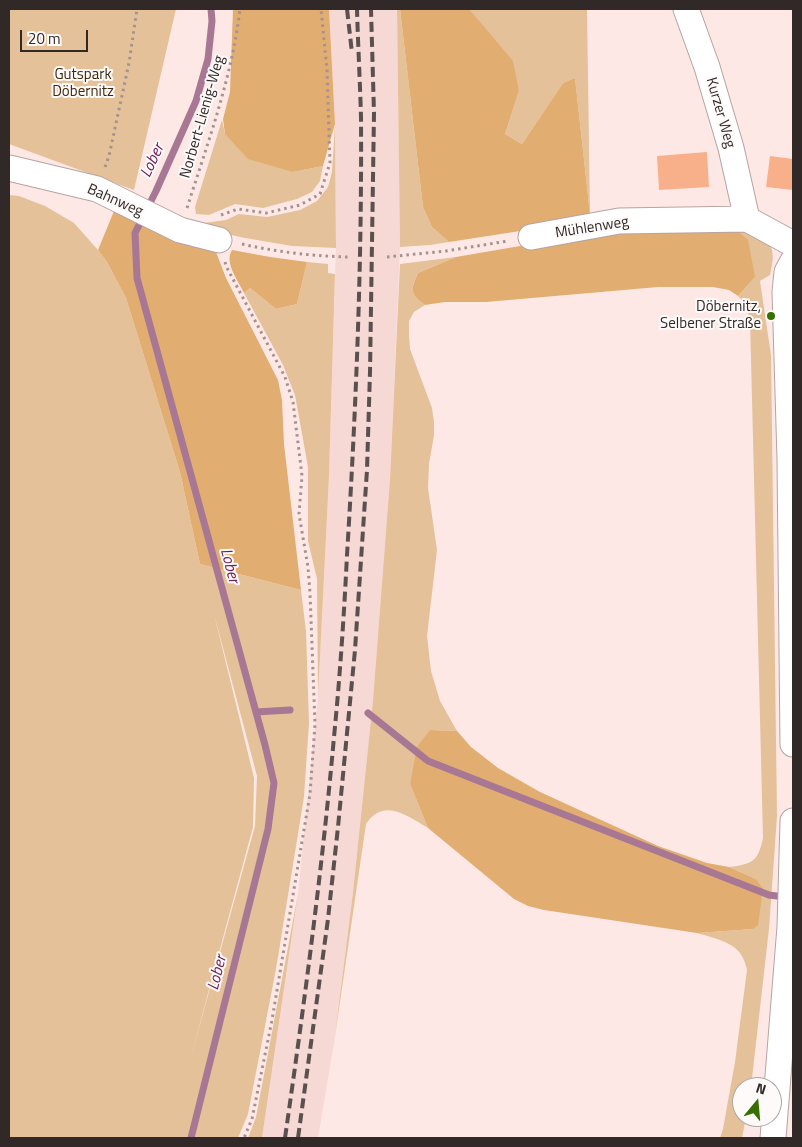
<!DOCTYPE html>
<html>
<head>
<meta charset="utf-8">
<style>
	body { margin:0 }
	#map { position:relative; width:802px; height:1147px; overflow:hidden; background:#fde8e6; font-family:"Titillium Web",sans-serif }
	canvas { display:block }
	.frame { position:absolute; inset:0; border:10px solid #302928; pointer-events:none }
	.north { position:absolute; left:732px; top:1077px; width:50px; height:50px; box-sizing:border-box; background:#fefaf9; border:1px solid #aca6a5; border-radius:50%; rotate:17deg; font-size:14px; font-weight:700; line-height:20px; text-align:center; color:#302928 }
	.north::after { content:''; display:block; margin:auto; width:18px; height:22px; background:#346f00; clip-path:polygon(50% 0,100% 100%,50% 72%,0 100%) }
	.scale { position:absolute; left:20px; top:30px; width:68px; height:22px; box-sizing:border-box; border:2px solid #302928; border-top:0; padding-left:6px; font-size:15px; line-height:18px; white-space:nowrap; color:#302928; -webkit-text-stroke:4px #fefaf9; paint-order:stroke }
</style>
</head>
<body>
<div id="map">
<canvas width="802" height="1147"></canvas>
<div class="frame"></div>
<div class="north">N</div>
<div class="scale">20 m</div>
</div>
<script>
const c = document.querySelector('canvas').getContext('2d');
c.lineJoin = 'round';
function paint(path, color) {
  c.fillStyle = color;
  c.fill(path, 'evenodd');
}
function stroke(path, color, width, dash) {
  c.strokeStyle = color;
  c.lineWidth = width;
  c.lineCap = dash ? 'butt' : 'round';
  c.setLineDash(dash || []);
  c.stroke(path);
}
function write(font, color, halo, rows, align = 'center') {
  c.font = font + ' "Titillium Web",sans-serif';
  c.lineWidth = 4;
  c.setLineDash([]);
  c.textBaseline = 'middle';
  c.strokeStyle = halo;
  c.fillStyle = color;
  for (const [text, x, y, turn = 0] of rows) {
    c.save();
    c.translate(x, y);
    c.rotate((+turn || 0) * Math.PI / 180);
    c.textAlign = isNaN(turn) ? turn : align;
    if (halo) c.strokeText(text, 0, 0);
    c.fillText(text, 0, 0);
    c.restore();
  }
}
paint(new Path2D(`
	M329 9H397L400 247 390 479 373 700 353 892 334 1043 318 1138H262L298 894 318 697 329 476 336 248 335 125Z`), '#f6d9d5');
paint(new Path2D(`
	M9 9H176L134 190 9 144Z
	M397 9H400L423 207 432 227 449 242 430 245 400 247Z
	M469 9H587L590 214 575 78 563 83 522 144 505 134 519 91Z
	M222 120 225 134 293 172 323 166 320 181 312 192 297 199 263 208 235 204 209 215 196 214 195 207Z
	M335 125 336 248 292 246 245 238 194 227 197 224 226 220 239 214 267 217 300 210 317 201 328 187 332 172Z
	M9 195 19 196 45 206 74 223 98 250 107 262 126 298 180 472 200 564 301 590 306 631 309 723 304 797 276 969 248 1114 238 1138H9ZM214 614 257 776 255 826 190 1060 253 827 254 778Z
	M735 227 768 240C775 254 773 260 770 275L760 281 771 355 777 816 769 929 751 1087H742V1117H746L742 1138H720L723 1129 735 1062 747 970C746 966 745 962 743 958 736 942 713 938 697 933L753 929 756 879 729 867C752 864 758 862 763 838L750 319 745 303 738 296 755 277 721 230Z
	M456 257 418 273C411 290 409 293 425 305L414 312 409 321V335L410 349 432 408 434 422V435L429 464 428 488 437 550 427 636 431 671 440 701 457 731 430 730 410 784 428 828C407 816 384 797 366 824L334 1043 353 892 373 700 390 479 400 264Z
	M307 262 328 264V273L335 274 329 476 318 697 317 579 308 541V467L295 395 283 365 244 293 250 288 276 309 297 304Z
	M298 894 262 1138H248L256 1117Z`), '#e5c199');
paint(new Path2D(`
	M233 9H329L335 124 323 166 293 172 248 159 225 134 223 119 230 92Z
	M400 9H469L513 61 519 91 505 134 522 144 563 83 575 78 590 214 585 221 449 242 432 227 423 207Z
	M114 211 207 245 216 252 226 278 278 380 282 400 284 444 301 590 200 564 180 472 126 298 107 262 98 250Z
	M721 230 739 232 748 240 755 277 738 296 729 290 713 287H658L486 302H445L425 305C409 293 411 290 418 273L456 257 567 238 638 231Z
	M232 250 270 257 307 262 297 304 276 309 250 288 244 293C238 280 224 263 232 250Z
	M430 730 457 731 471 747 498 768 540 792 658 846 707 863 729 867 756 879 763 889 758 925 753 929 697 933 544 910 528 906 514 899 428 828 410 784 417 747Z`), '#e1ad71');
stroke(new Path2D(`
	M256 712 290 710
	M368 713 428 761 769 895 785 897
	M191 1138 268 829 274 783 265 745 137 278 135 233 156 191 196 101 208 59 212 21 211 9`), '#a87794', 7);
paint(new Path2D(`
	M707 152 709 187 659 190 657 156Z
	M770 156 793 159V190L766 187Z`), '#f8b08b');
const minor = new Path2D(`
	M686 9 707 67 731 148 747 219
	M9 168 97 189 180 230 219 240
	M531 237 619 221 747 219 793 244
	M793 261 787 272 785 292 790 459 793 744
	M773 1138 790 927 793 821`);
stroke(minor, '#b7a3a1', 27);
stroke(new Path2D(`
	M105 167 109 156 129 63 137 9
	M187 208C208 142 232 77 240 9
	M221 215 238 209 266 213 300 205 320 194 330 163 327 70 321 9
	M242 244C277 252 312 256 348 257
	M387 257 446 251 508 241
	M225 262 226 266 285 377 293 402 302 476 299 514 308 567 310 593 315 724 310 794 272 1020 252 1119 244 1138`), '#a29391', 3, [2.5, 4]);
stroke(minor, '#fff', 25);
stroke(new Path2D(`
	M347 9 352 53
	M285 1138C304 1005 322 871 334 737 340 676 344 616 347 555 356 409 362 263 361 117 360 81 358 45 357 9
	M298 1138 328 919 338 827 355 650 367 470 370 372 374 113 371 9`), '#5a504f', 4, [10, 5]);
for (const [x, y, r, color] of [
	[771,316,5,"#346f00"]
]) {
  const dot = new Path2D();
  dot.arc(x, y, r, 0, 2 * Math.PI);
  c.fillStyle = color;
  c.fill(dot);
  stroke(dot, '#fefaf9', 2);
}
write('15px', '#3e280d', '#fefaf9', [
	["Gutspark",83,75],
	["Döbernitz",83,92]
]);
write('15px', '#302928', '#fefaf9', [
	["Kurzer Weg",720,113,74],
	["Norbert-Lienig-Weg",203,117,-74],
	["Bahnweg",115,201,24],
	["Mühlenweg",592,228,-9]
]);
write('15px', '#302928', '#fefaf9', [
	["Döbernitz,",761,307],
	["Selbener Straße",761,324]
], 'right');
write('italic 16px', '#6f2058', '#fefaf9', [
	["Lober",153,161,-65],
	["Lober",229,566,75],
	["Lober",218,973,-76]
]);
</script>
</body>
</html>
